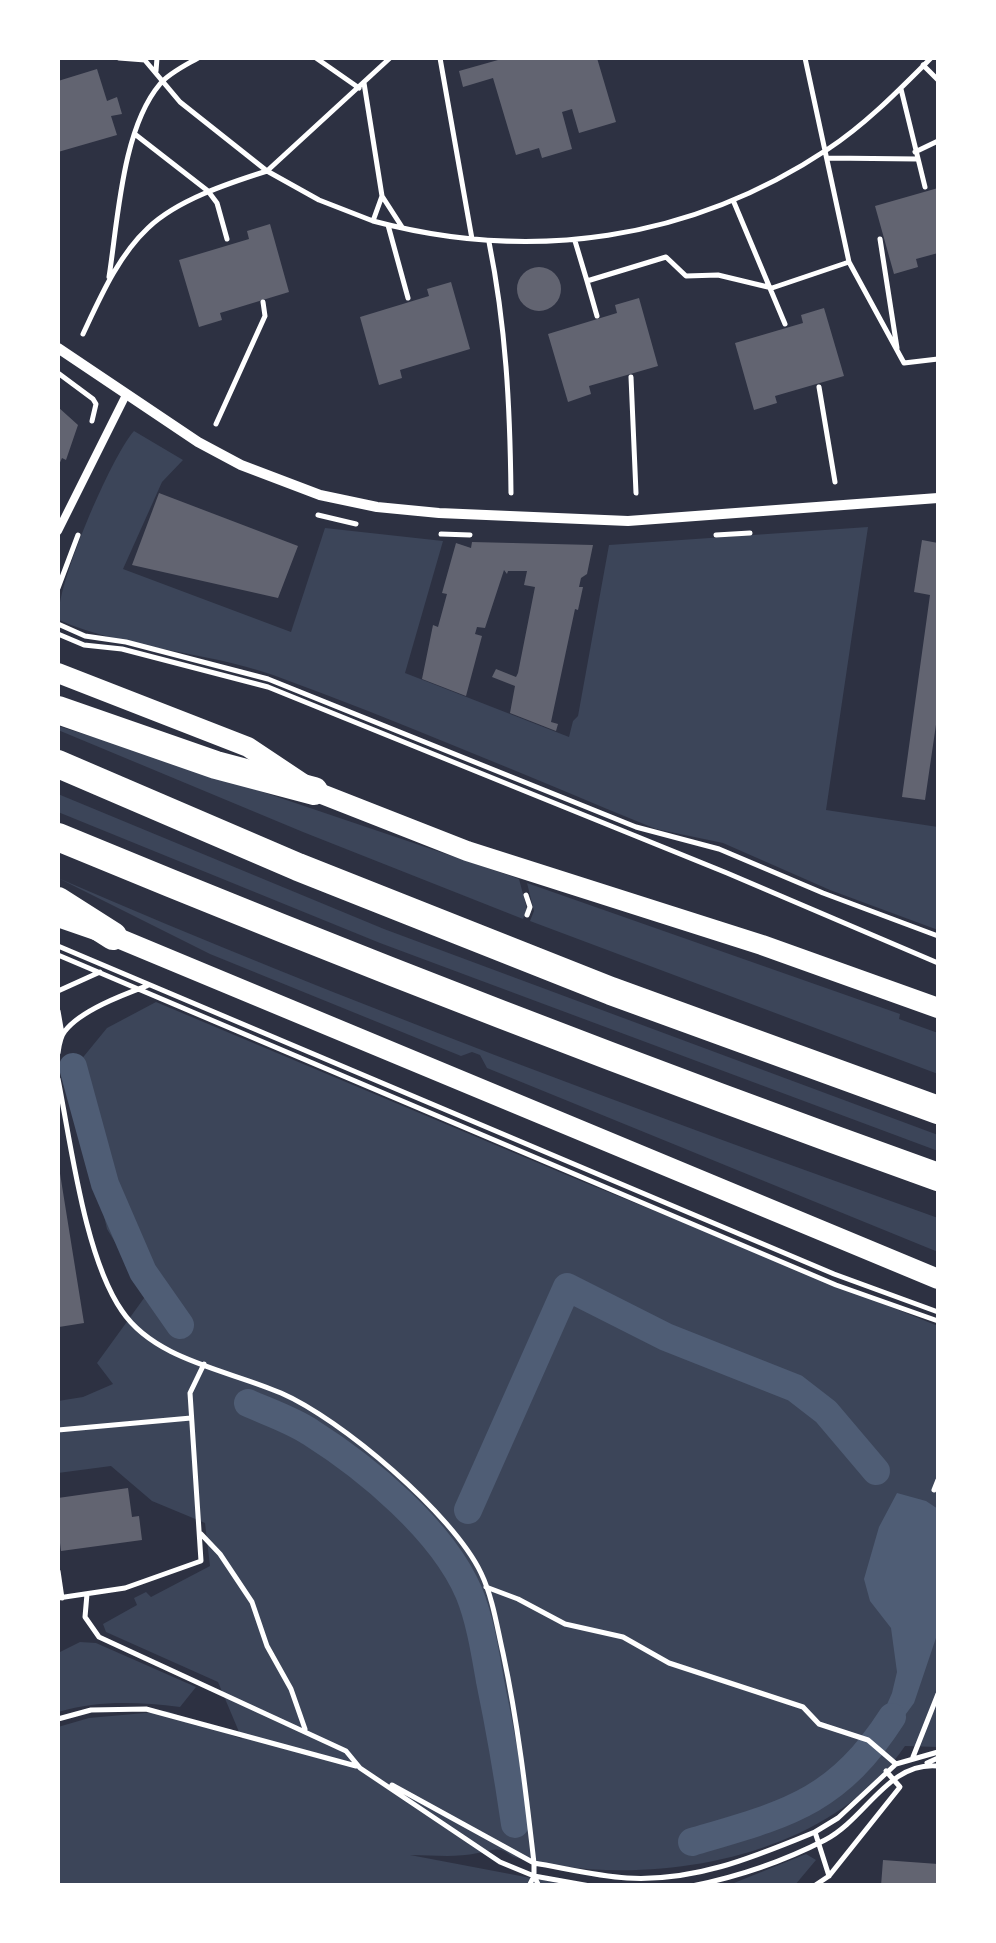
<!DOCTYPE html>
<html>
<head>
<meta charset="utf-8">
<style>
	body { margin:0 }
	#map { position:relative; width:996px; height:1943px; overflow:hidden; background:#2d3142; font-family:Jost,sans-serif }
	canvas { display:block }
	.frame { position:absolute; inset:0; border:60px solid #fff; pointer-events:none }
</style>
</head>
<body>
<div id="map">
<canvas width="996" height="1943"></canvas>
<div class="frame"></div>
</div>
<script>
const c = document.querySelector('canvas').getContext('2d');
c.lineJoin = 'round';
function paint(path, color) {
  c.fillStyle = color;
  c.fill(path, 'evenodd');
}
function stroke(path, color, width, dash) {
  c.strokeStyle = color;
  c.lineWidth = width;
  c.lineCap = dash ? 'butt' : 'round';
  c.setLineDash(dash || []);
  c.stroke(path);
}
paint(new Path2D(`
	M134 431 183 460 162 482 123 569 291 632 325 528 443 541 405 673 569 737 573 721 578 716 609 545 868 527 826 810 938 827V930L830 890 723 843 656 829C529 777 402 722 273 675 204 651 126 649 59 620 54 589 112 455 134 431Z
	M58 726 186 766 508 875 519 879 527 909 523 919 303 832 58 730Z
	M58 794 384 929 938 1135V1151L380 943 58 812Z
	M58 878C347 1003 642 1112 938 1218V1252L487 1068 480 1055 472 1052 461 1056 210 954Z
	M527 883 900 1014 899 1019 938 1033V1074L530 921 534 911Z
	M156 1002 581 1181 938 1326V1747L905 1746C834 1851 678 1883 560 1866 545 1863 528 1861 514 1857 510 1855 506 1851 501 1850 494 1848 485 1852 478 1853 454 1858 434 1855 410 1855L568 1885 58 1886V1727L89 1718 167 1711 242 1739 218 1682 106 1632 103 1624 137 1605 134 1598 146 1592 151 1597 210 1566 205 1523 152 1501 111 1466 58 1473V1401L83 1397 113 1384 97 1363 147 1294 107 1229 71 1072 107 1028Z
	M80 1642 96 1643 196 1687 180 1707C137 1702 100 1700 58 1712V1653Z
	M806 1854 816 1860 795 1885H729Z`), '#3c4559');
paint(new Path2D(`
	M897 1493 926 1501 938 1509V1632L914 1703 889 1737 877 1745 871 1741 892 1693 897 1672 891 1628 870 1601 864 1579 879 1527Z`), '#4f5d75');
stroke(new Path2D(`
	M73 1067 105 1184 143 1272 180 1325
	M248 1403C268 1412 292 1420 310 1432 367 1468 442 1530 469 1593 480 1620 485 1652 490 1681 500 1729 508 1776 515 1824
	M468 1510 567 1287 666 1337 795 1388 826 1412 876 1471
	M692 1842C786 1814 836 1804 892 1717`), '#4f5d75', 28);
paint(new Path2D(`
	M497 58H597L616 122 579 133 572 109 562 112 572 149 542 158 539 148 516 155 493 78 463 87 459 71 498 60Z
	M97 69 107 101 117 97 122 114 111 116 117 135 58 152V81Z
	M938 188V253L916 259 918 267 894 274 875 206Z
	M270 224 289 292 220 313 222 320 199 327 179 260 249 239 247 231Z
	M517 289a22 22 0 1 1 44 0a22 22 0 1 1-44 0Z
	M451 282 470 349 400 370 402 378 379 385 360 317 429 296 427 289Z
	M639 298 658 366 589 386 591 394 568 402 548 334 617 313 615 305Z
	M824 308 844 376 775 396 777 403 754 410 735 343 803 323 801 315Z
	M58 407 78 425 66 460 62 458 58 467Z
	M159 493 298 546 278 598 132 565Z
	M922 540 938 543V711L925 800 902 797 930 595 914 592Z
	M472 542 593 545 587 574 581 578 579 587H583L578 610 575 609 551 722 558 724 556 731 510 713 515 686 492 677 496 669 516 677 518 673 535 587 524 585 527 571H508L507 574 504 570 485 628 477 627 475 634 482 636 466 696 422 679 433 625 438 627 447 594 442 593 456 543 471 548Z
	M58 1161 84 1323 59 1327 58 1314Z
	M128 1488 132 1517 139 1516 142 1540 61 1551 60 1543H58V1498Z
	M883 1860 938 1864V1886H881Z`), '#626471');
stroke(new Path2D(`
	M119 58 145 60
	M316 58 359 88
	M440 58 472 239
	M805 58 849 262 904 363 938 359
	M923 65 938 80
	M156 71 157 58
	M364 83 382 196 373 221 319 200 267 171 390 58
	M901 89 925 187
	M136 135 208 191 217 203 227 239
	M915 152 938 141
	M828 158 917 159
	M382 196 402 227
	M733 200 785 324
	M373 221C531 263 690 241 828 149 866 124 899 90 931 58
	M388 225 408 298
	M880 239 897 348
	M575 241 587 281 666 257 686 276 718 275 772 288 849 262
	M489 242C506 327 510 406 511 493
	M109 277C118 220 122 129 160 84 169 73 186 65 198 58
	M587 281 597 316
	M83 334C100 298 118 256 148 228 177 200 229 183 267 171L180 102 143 58
	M58 373 93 399 96 404 92 421
	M631 377 636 493
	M819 387 835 482
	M216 424 265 316 263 302
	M318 515 356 524
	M441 534 470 535
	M716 535 750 533
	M58 588 78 535
	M58 624 85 636 126 642 268 679 636 827 719 849 823 893 938 936
	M58 634 84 645 122 649 268 687 727 873 938 963
	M526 895 530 907 527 915
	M58 946 834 1274 938 1312
	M58 955 836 1285 938 1321
	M58 991 100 972
	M58 1011 62 1034
	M58 1053C59 1045 60 1037 65 1031 81 1010 125 994 149 985
	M58 1079C71 1144 85 1258 122 1311 155 1360 228 1370 281 1393 341 1419 453 1514 481 1573 493 1598 497 1627 503 1653 518 1723 526 1793 534 1863
	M58 1430 191 1418
	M934 1490 938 1480
	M201 1534 220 1554 252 1602 267 1646 291 1689 305 1729
	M58 1571 62 1598
	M486 1587 518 1599 565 1624 623 1637 669 1663 803 1707 819 1724 868 1740 896 1764
	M87 1594 85 1617 99 1637 346 1751 360 1768 500 1862 534 1876 590 1886
	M58 1598 125 1588 201 1561 190 1393 204 1364
	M58 1719 91 1710 146 1709 356 1766
	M913 1757 938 1694
	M927 1763 938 1758
	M392 1785 534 1863
	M815 1832 838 1818 896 1764 938 1752
	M534 1876 539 1886
	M529 1886 534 1876V1863C564 1868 596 1876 627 1878 695 1882 754 1857 815 1832L829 1876
	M692 1886C737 1877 784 1861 825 1840 866 1819 888 1761 938 1766
	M814 1886 829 1876 900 1787 886 1771`), '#fff', 5);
stroke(new Path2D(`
	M58 531 126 395`), '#fff', 8);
stroke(new Path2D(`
	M58 348 198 442 241 465 320 495 377 507 439 513 628 521 938 498`), '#fff', 10);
stroke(new Path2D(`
	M58 673 248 747 314 791 467 851 762 945 938 1008
	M58 917 113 936 938 1279`), '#fff', 20);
stroke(new Path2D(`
	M58 710 216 765 314 791
	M58 764 298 867 611 991 938 1110
	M58 837C348 957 642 1071 938 1177
	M58 901 113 936`), '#fff', 28);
</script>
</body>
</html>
